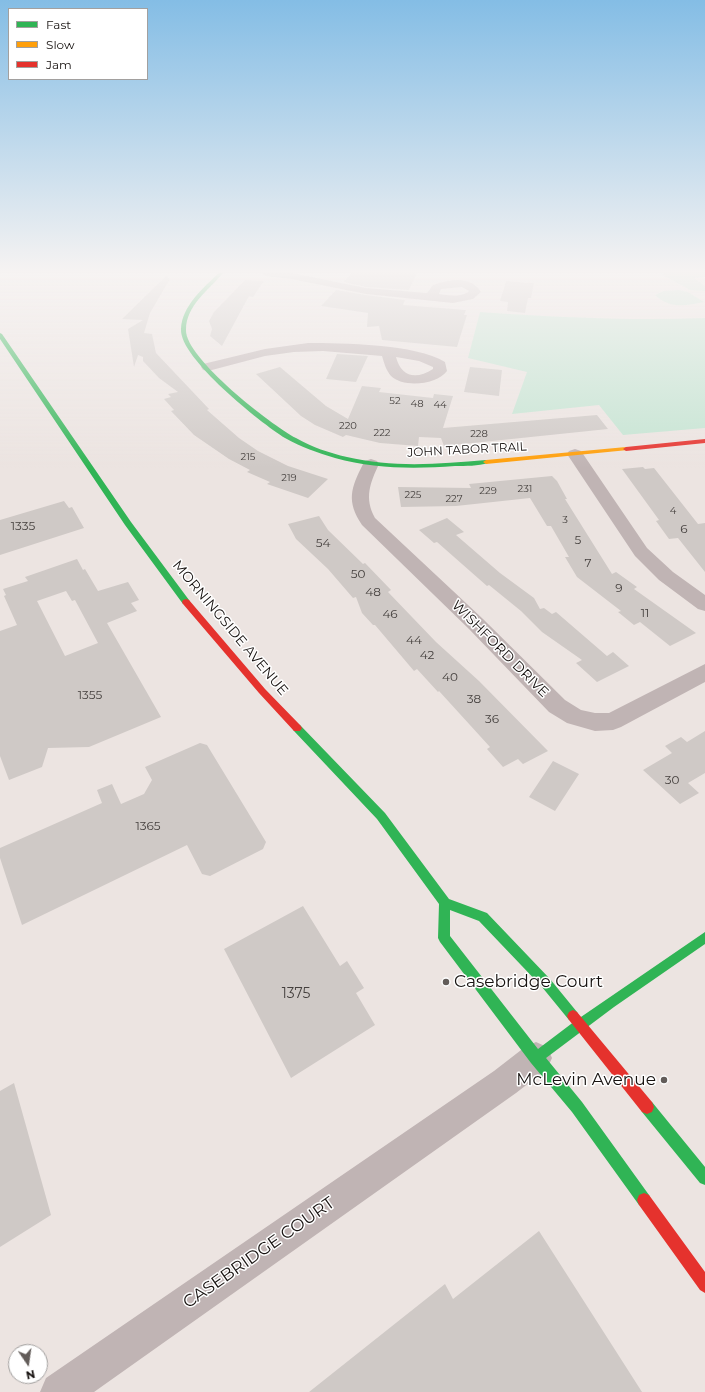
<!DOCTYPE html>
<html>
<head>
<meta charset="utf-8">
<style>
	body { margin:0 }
	#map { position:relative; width:705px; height:1392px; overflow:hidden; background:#ece4e1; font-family:Montserrat,sans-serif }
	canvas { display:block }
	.legend { position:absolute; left:8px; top:8px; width:140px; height:72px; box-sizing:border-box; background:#fff; border:1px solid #a2a09f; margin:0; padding:5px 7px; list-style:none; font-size:12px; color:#171210 }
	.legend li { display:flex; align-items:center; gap:8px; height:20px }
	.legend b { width:20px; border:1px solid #a2a09f }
	.north { position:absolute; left:8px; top:1344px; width:40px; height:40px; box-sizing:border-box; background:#fff; border:1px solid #a2a09f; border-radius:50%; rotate:167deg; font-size:11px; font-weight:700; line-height:16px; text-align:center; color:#171210 }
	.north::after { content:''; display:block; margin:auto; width:14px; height:18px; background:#625c59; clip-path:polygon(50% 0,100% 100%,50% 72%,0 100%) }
</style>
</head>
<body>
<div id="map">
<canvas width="705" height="1392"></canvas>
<ul class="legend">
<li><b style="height:5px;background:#30b455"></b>Fast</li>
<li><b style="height:5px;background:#ff9f0a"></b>Slow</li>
<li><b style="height:5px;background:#e5322d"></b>Jam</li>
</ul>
<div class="north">N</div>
</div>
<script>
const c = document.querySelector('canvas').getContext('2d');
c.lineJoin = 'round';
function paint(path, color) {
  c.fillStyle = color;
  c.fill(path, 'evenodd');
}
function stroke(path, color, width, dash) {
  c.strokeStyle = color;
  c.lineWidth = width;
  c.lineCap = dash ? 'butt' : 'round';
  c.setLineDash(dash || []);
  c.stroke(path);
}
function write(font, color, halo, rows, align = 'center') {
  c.font = font + ' Montserrat,sans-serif';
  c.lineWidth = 3;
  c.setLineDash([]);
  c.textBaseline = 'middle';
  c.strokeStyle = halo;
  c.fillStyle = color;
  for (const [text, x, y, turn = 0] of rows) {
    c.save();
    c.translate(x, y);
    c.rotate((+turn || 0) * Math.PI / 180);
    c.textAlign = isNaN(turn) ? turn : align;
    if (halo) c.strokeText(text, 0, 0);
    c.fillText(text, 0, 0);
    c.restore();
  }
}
paint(new Path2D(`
	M665 273H705V277L694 278 705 286V291L690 290 661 274Z
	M679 290 688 292 704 302C685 306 670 309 655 295L663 291Z
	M480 312C555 317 630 321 705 318V428L623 435 599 405 512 414 527 372 468 358Z`), '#c4e4d2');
paint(new Path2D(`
	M352 273H417L409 290 366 287 343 282Z
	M166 276 170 279 150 313 144 333 152 334 156 353 209 409 207 410 239 438 258 451 288 466 328 479 308 498 267 484 270 482 247 472 250 470 229 459 194 435 171 411 174 410 164 399 171 397 168 394 178 392 159 378 143 361V357L138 355 134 367 128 329 143 320 122 319Z
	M245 280 264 281 253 297 249 296 222 346 210 336 212 329 209 321 214 312Z
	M506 281 534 283 531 298H528L525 313 507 311 508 302 500 301Z
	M336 290 366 295 405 300 403 305 466 310 464 315H467L457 347 382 340 379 326 367 327 368 313 321 306Z
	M337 354 368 356 356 382 326 379Z
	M280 367 326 406 348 419 362 386 381 388 379 392 433 398 434 394 453 396 443 428 597 415 608 429 444 446 441 438 419 437 418 446 380 443 346 435 343 437 315 425 301 416 256 374Z
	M470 367 502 370 499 396 464 392Z
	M643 467 645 469 654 468 698 524 705 523V572L678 538 669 539 656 521 659 520 622 469Z
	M552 476 557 481 567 499H565L612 574 616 572 637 587 634 589 696 633 670 646 640 622 634 625 618 612 621 611 577 577 565 557H569L551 526H547L530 498 456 506 401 507 398 487 471 488 469 484Z
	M64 501 69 508 72 507 84 528 0 555V520Z
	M319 516 328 530 363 564 365 563 391 590 388 592 436 642 479 681 548 751 523 764 518 759 503 767 487 749 490 747 439 691 438 692 417 669 414 671 375 625H373L362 613 356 597 353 598 328 569 296 539 288 524Z
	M447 518 464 532 456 535 500 573 534 598 540 609 544 608 552 614 556 612 607 656 613 652 629 666 597 682 576 663 582 660 542 632 521 611 489 585 487 586 437 542 434 543 419 530Z
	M77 559 83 570 85 569 98 591 128 582 139 600 131 603 137 611 107 623 161 717 89 747 48 748 42 767 9 780 0 756V631L17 625 4 596 6 595 3 589 28 581 25 577ZM66 591 72 601 75 600 98 643 65 656 37 601Z
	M705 731V773L688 783 699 793 680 804 643 770 672 753 665 746 681 737 687 742Z
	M200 743 207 745 266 842 263 849 210 876 202 874 187 845 22 925 0 858V848L102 803 97 790 112 784 121 804 144 794 152 780 145 767Z
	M553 761 579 774 555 811 529 797Z
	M303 906 340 966 347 961 364 988 356 993 375 1025 291 1078 224 949Z
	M14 1083 51 1215 0 1247V1091Z
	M539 1231 642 1392H309L445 1284 453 1299Z`), '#cfc9c6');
paint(new Path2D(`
	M260 273H292L366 288 427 293 433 285C450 279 470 275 481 292L473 299 453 303 366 294 291 279 266 276ZM462 287 469 291C461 298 448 295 439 294L441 289Z
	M308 343C343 343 416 344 445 362L447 371C437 385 403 388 391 376 386 370 384 363 382 356L323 351 294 352 265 356 208 371 203 370 201 367 203 364 265 349ZM396 357 419 361 433 367V369C416 380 401 377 396 357Z
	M575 449 581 451 647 548 673 572 705 595V611L698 609 659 580 635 556 567 454 569 451Z
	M371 459 377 461 379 464C370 483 364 498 375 518L483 619 565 700 581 710 595 713H609L705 664V682L621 727 613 730 595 731 567 723 549 712 469 629 362 525C346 501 351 488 363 464L365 461Z
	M536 1042 547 1047 552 1058 547 1069 516 1093 94 1392H40L46 1378 494 1071 525 1047Z`), '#c0b4b4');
paint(new Path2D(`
	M219 273H223C209 290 186 305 186 330 185 358 271 425 296 438 312 447 329 453 347 457 393 468 440 464 486 460L489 462 488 463C478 466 466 466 455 466 415 469 374 469 335 458 318 453 301 447 285 438 261 423 179 358 181 329 182 306 203 288 219 273Z
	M0 333 2 334 131 522 189 600 190 602 189 604H183L125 525 0 339Z
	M297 724 300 725 385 813 449 899 487 913 550 979 577 1012 579 1016 578 1019 705 932V944L614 1007 546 1058 582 1102 649 1195 651 1200 649 1205 644 1207 639 1205 572 1112 531 1063 440 942 438 938 439 904 377 819 294 731 292 728 294 725ZM450 910 479 921 542 987 569 1020 575 1021 538 1049 450 936Z
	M647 1100 652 1102 705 1167V1185L700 1183 642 1112 640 1107 642 1102Z`), '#30b455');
paint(new Path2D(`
	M626 447 629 449 628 450 486 464 483 462 486 460Z`), '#ff9f0a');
paint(new Path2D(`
	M705 439V443L626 451 623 449 626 447Z
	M186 599 189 600 265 689 300 725 302 728 300 731H294L259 693 183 604 182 602 183 600Z
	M573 1010 577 1012 652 1102 654 1107 652 1112 647 1114 642 1112 569 1020 567 1016 569 1012Z
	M644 1193 649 1195 705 1272V1293L700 1290 639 1205 637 1200 639 1195Z`), '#e5322d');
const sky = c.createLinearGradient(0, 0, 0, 468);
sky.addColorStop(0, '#84bde5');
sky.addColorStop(0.58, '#f6f3f2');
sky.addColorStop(1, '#f6f3f200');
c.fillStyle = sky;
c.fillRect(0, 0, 705, 468);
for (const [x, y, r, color] of [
	[446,982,4,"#625c59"],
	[664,1080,4,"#625c59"]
]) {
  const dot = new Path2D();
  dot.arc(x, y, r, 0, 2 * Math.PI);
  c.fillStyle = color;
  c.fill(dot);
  stroke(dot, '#fff', 1.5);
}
write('10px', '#45403e', null, [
	["52",395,401],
	["48",417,404],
	["44",440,405],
	["220",348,426],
	["222",382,433],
	["228",479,434],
	["215",248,457],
	["219",289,478],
	["231",525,489],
	["229",488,491],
	["225",413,495],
	["227",454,499],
	["4",673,511],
	["3",565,520]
]);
write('12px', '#171210', '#fff', [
	["JOHN TABOR TRAIL",467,450,-3]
]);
write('12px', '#45403e', null, [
	["1335",23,526],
	["6",684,529],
	["5",578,540],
	["54",323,543],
	["7",588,563],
	["50",358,574],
	["9",619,588],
	["48",373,592],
	["11",645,613],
	["46",390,614],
	["44",414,640],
	["42",427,655],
	["40",450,677],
	["1355",90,695],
	["38",474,699],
	["36",492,719],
	["30",672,780],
	["1365",148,826]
]);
write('14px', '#171210', '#fff', [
	["MORNINGSIDE AVENUE",230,628,50],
	["WISHFORD DRIVE",500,649,45]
]);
write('14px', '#45403e', null, [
	["1375",296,994]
]);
write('17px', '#171210', '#fff', [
	["Casebridge Court",454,982],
	["McLevin Avenue",656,1080,"right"]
], 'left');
write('17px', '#171210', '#fff', [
	["CASEBRIDGE COURT",259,1253,-35]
]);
</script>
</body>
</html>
